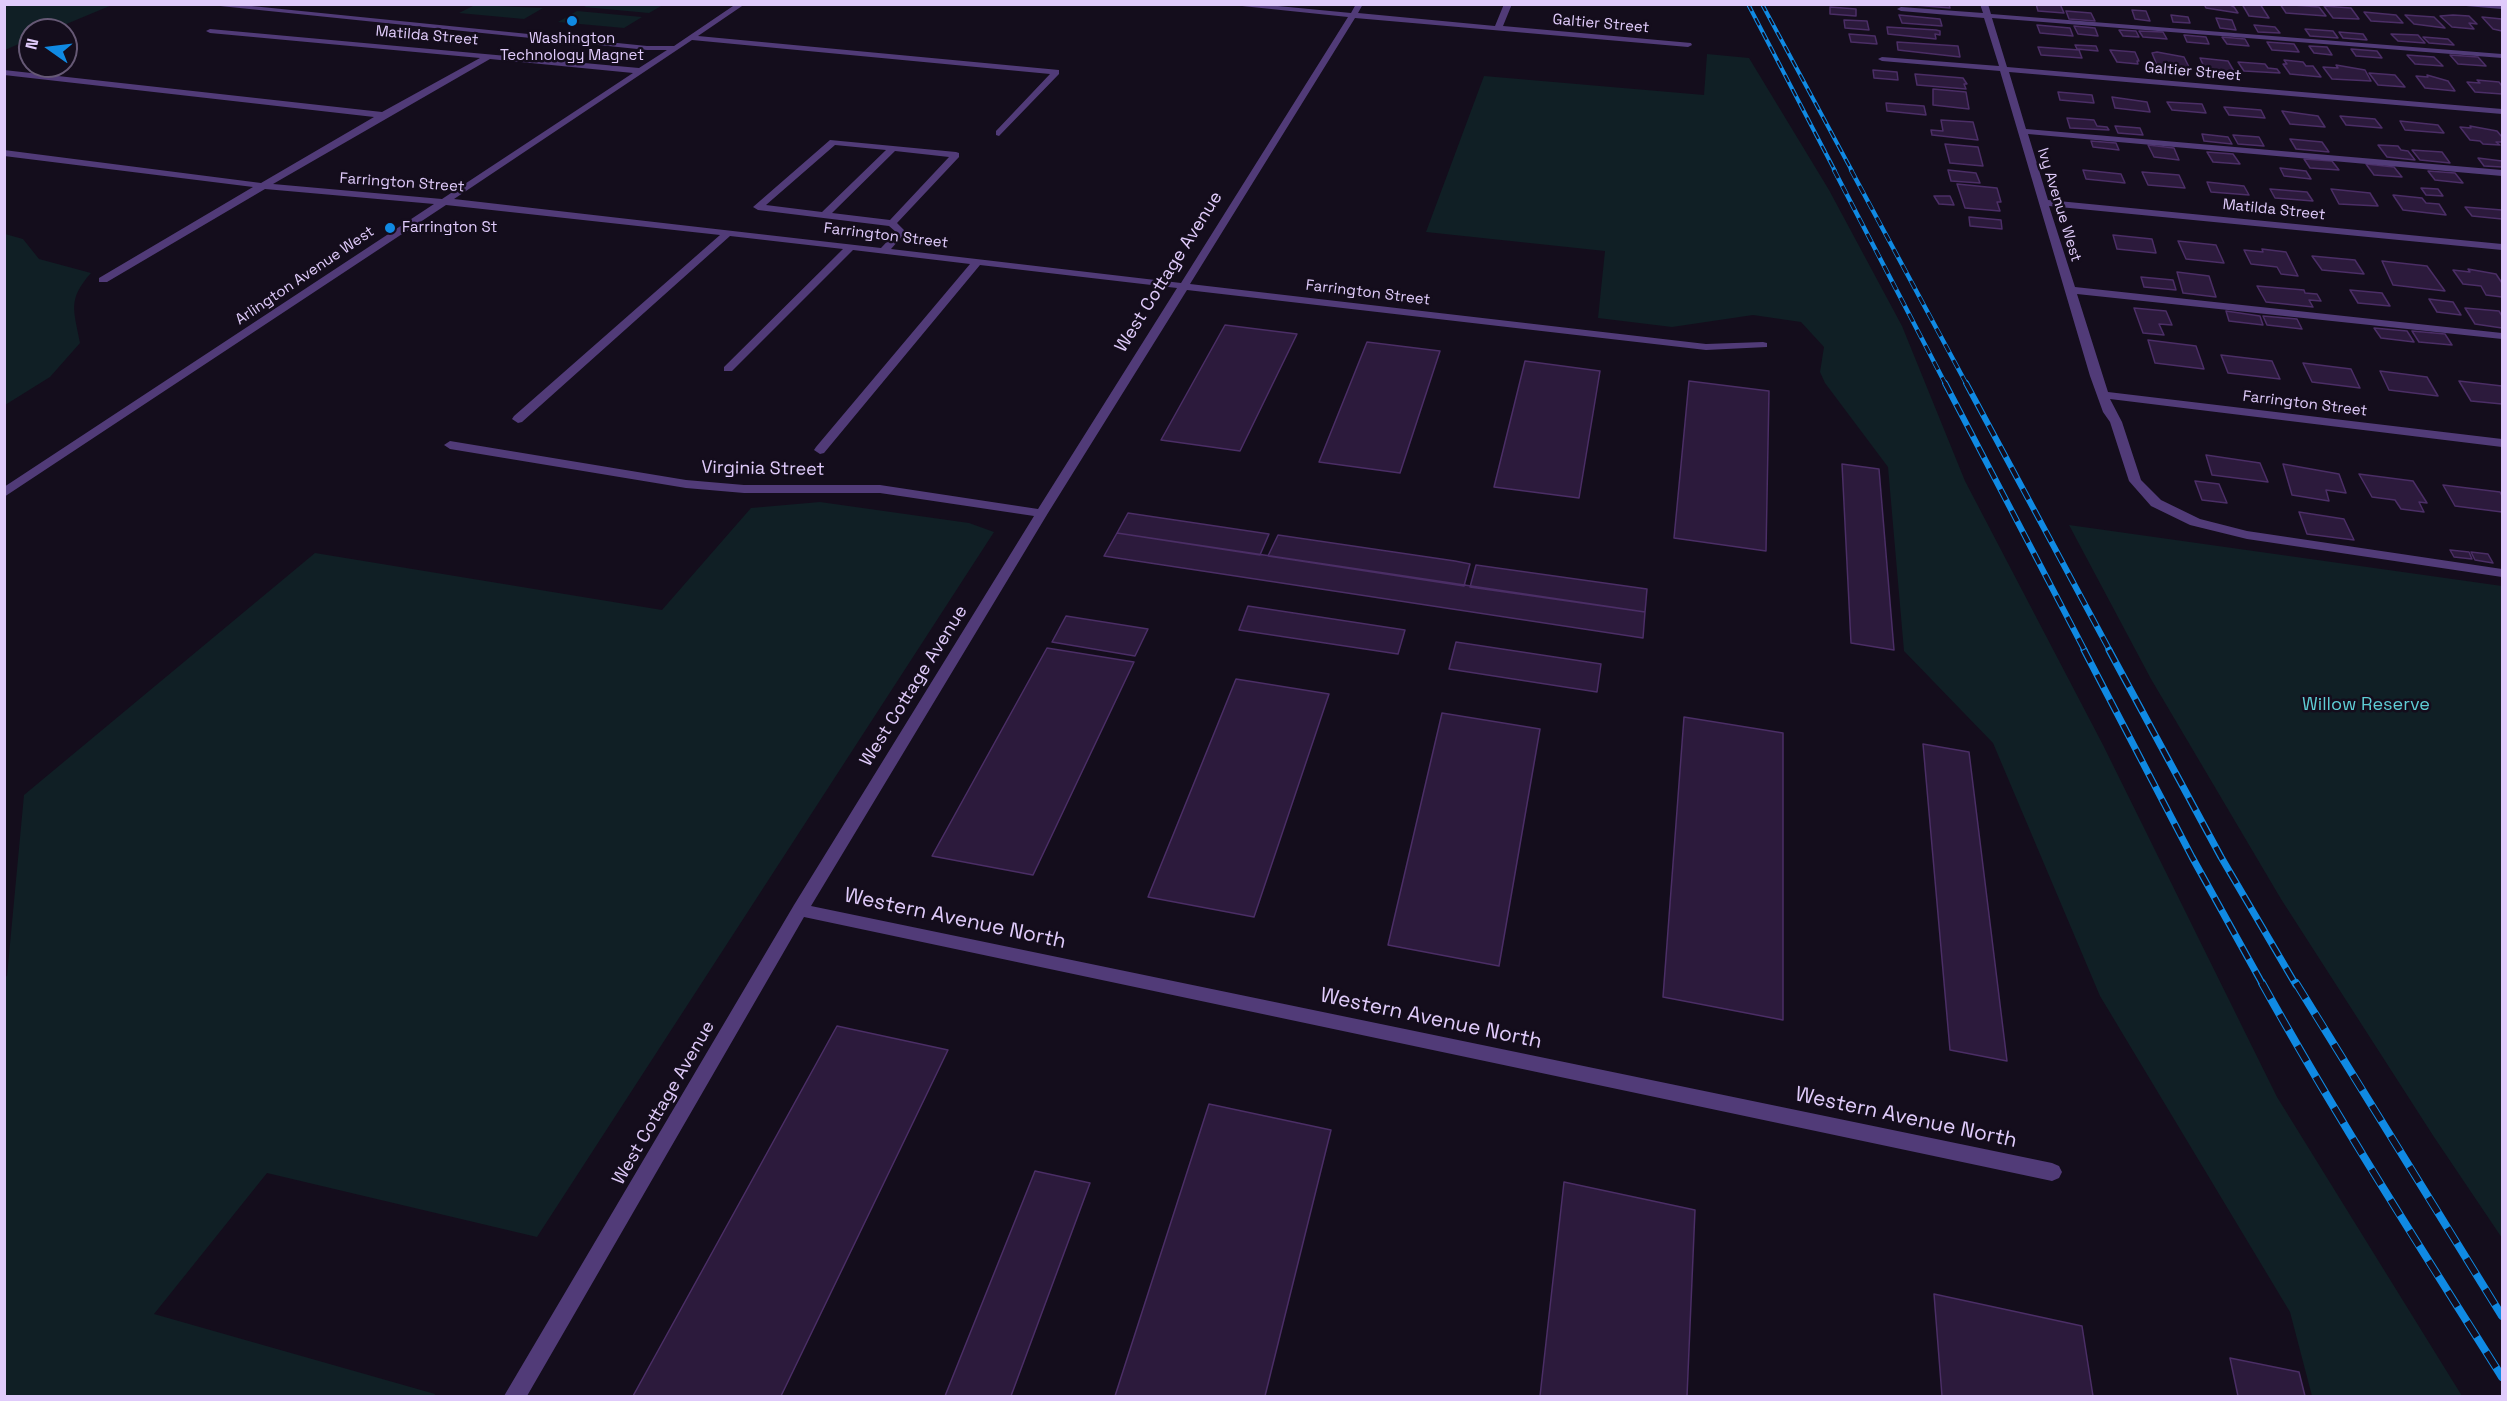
<!DOCTYPE html>
<html>
<head>
<meta charset="utf-8">
<style>
	body { margin:0 }
	#map { position:relative; width:2507px; height:1401px; overflow:hidden; background:#140d1c; font-family:"Space Grotesk",sans-serif }
	canvas { display:block }
	.frame { position:absolute; inset:0; border:6px solid #e0cbfb; pointer-events:none }
	.north { position:absolute; left:18px; top:18px; width:60px; height:60px; box-sizing:border-box; background:#140d1c; border:2px solid #665975; border-radius:50%; rotate:284deg; font-size:16px; font-weight:700; line-height:24px; text-align:center; color:#e0cbfb }
	.north::after { content:''; display:block; margin:auto; width:21px; height:27px; background:#108ae3; clip-path:polygon(50% 0,100% 100%,50% 72%,0 100%) }
</style>
</head>
<body>
<div id="map">
<canvas width="2507" height="1401"></canvas>
<div class="frame"></div>
<div class="north">N</div>
</div>
<script>
const c = document.querySelector('canvas').getContext('2d');
c.lineJoin = 'round';
function paint(path, color) {
  c.fillStyle = color;
  c.fill(path, 'evenodd');
}
function stroke(path, color, width, dash) {
  c.strokeStyle = color;
  c.lineWidth = width;
  c.lineCap = dash ? 'butt' : 'round';
  c.setLineDash(dash || []);
  c.stroke(path);
}
function write(font, color, halo, rows, align = 'center') {
  c.font = font + ' "Space Grotesk",sans-serif';
  c.lineWidth = 5;
  c.setLineDash([]);
  c.textBaseline = 'middle';
  c.strokeStyle = halo;
  c.fillStyle = color;
  for (const [text, x, y, turn = 0] of rows) {
    c.save();
    c.translate(x, y);
    c.rotate((+turn || 0) * Math.PI / 180);
    c.textAlign = isNaN(turn) ? turn : align;
    if (halo) c.strokeText(text, 0, 0);
    c.fillText(text, 0, 0);
    c.restore();
  }
}
paint(new Path2D(`
	M5 4H112V5L52 30H30V39L5 50Z
	M475 5 543 8 524 19 459 13Z
	M588 5V4L663 5 649 13 584 7Z
	M577 11 642 17 624 28 558 22Z
	M1707 54 1749 58 1829 190 1902 326 1965 481 2103 745 2277 1097 2462 1396H2312L2290 1312 2100 996 1993 743 1904 651 1888 467 1825 383 1820 372 1824 347 1801 322 1753 315 1672 327 1598 318 1605 251 1426 232 1484 76 1704 95Z
	M5 234 23 239 39 259 91 273C67 300 74 310 80 343L50 377 5 405Z
	M820 502 969 523 994 532 537 1237 267 1173 154 1314 435 1394 434 1396H5L4 977 7 976 24 795 315 553 662 610 751 508Z
	M2069 525 2502 586V1238L2434 1137 2281 899 2151 679Z`), '#101f25');
const building = new Path2D(`
	M1949 4 1950 8 1902 4Z
	M2036 4H2060L2064 13 2038 11Z
	M2204 4H2228L2234 7 2238 13 2206 8Z
	M2242 4H2260L2269 18 2249 16Z
	M2280 4 2319 7 2326 16 2286 13Z
	M2324 6 2351 8 2359 19 2333 18Z
	M1830 7 1856 9V16L1830 14Z
	M2132 10 2146 11 2150 21 2135 19Z
	M2066 11 2091 13 2095 21 2069 19Z
	M2364 12 2396 15 2403 23 2371 21Z
	M1899 15 1940 19 1942 26 1902 23Z
	M2171 15 2188 17 2190 23 2173 22Z
	M2405 15 2434 17 2445 28 2414 24Z
	M2453 15 2469 16 2477 24 2469 23 2474 29 2452 27 2440 16Z
	M2482 17 2502 19V31L2493 29Z
	M2216 18 2232 20 2236 30 2220 28Z
	M1844 20 1867 21 1869 30 1845 28Z
	M2037 25 2070 28 2073 36 2040 33Z
	M2254 25 2275 27 2280 33 2258 32Z
	M2074 26 2095 28 2098 36 2078 34Z
	M1887 27 1936 30 1940 31V35L1935 34 1936 39 1888 34Z
	M2305 29 2333 31 2338 38 2310 36Z
	M2119 30 2136 31 2139 37 2123 36Z
	M2139 31 2163 32 2167 39 2143 37Z
	M2339 32 2363 34 2367 40 2343 38Z
	M1849 34 1875 36 1877 44 1851 42Z
	M2391 34 2418 35 2425 43 2398 41Z
	M2184 35 2206 37 2209 44 2187 42Z
	M2222 37 2245 39 2249 46 2227 44Z
	M2423 37 2448 39 2454 45 2429 43Z
	M1897 42 1958 46 1960 57 1898 50Z
	M2267 42 2294 44 2299 52 2272 50Z
	M2075 45 2096 46 2098 51 2077 49Z
	M2309 46 2327 47 2332 55 2314 53Z
	M2038 47 2079 50 2082 58 2041 55Z
	M2351 49 2377 51 2382 58 2356 56Z
	M2110 50 2135 52 2139 61H2137L2138 64 2117 62Z
	M2157 52 2184 57 2189 67H2185L2186 69 2161 67 2157 65 2152 53Z
	M2407 55 2434 57 2443 66 2415 64Z
	M2450 55 2478 57 2486 66 2458 64Z
	M2200 58 2228 61 2235 73 2206 71Z
	M2284 60 2303 62 2306 66H2313L2321 77 2290 74 2283 64H2287Z
	M2238 62 2265 64 2268 68 2277 69 2280 73 2244 71Z
	M2336 65 2365 70 2371 81 2332 79 2323 67 2338 68Z
	M1873 70 1897 72 1898 80 1874 78Z
	M2369 73 2395 75 2405 87 2378 85Z
	M1915 74 1963 78 1967 84H1964L1966 89 1917 85Z
	M2427 75 2448 81 2455 91 2425 88 2416 76 2428 77Z
	M2477 80 2499 82 2502 86V94L2475 92 2467 82 2480 83Z
	M1933 89 1966 92 1969 109 1933 105Z
	M2058 92 2092 95 2094 103 2060 100Z
	M2112 97 2147 102 2150 112 2115 108Z
	M2167 102 2202 104 2206 113 2172 110Z
	M1886 103 1924 106 1926 115 1887 111Z
	M2224 107 2261 110 2265 118 2229 115Z
	M2282 111 2318 116 2325 127 2290 124Z
	M2340 116 2375 119 2382 128 2346 125Z
	M2067 118 2094 120 2097 126 2107 127 2109 130 2070 128Z
	M1941 120 1973 122 1978 140 1932 135 1931 130 1943 131Z
	M2400 121 2438 125 2444 133 2405 130Z
	M2115 126 2140 128 2143 135 2118 133Z
	M2470 126 2497 131 2502 137V142H2496L2500 145 2483 144 2480 141 2470 140 2460 127 2471 128Z
	M2202 134 2228 137 2232 144 2204 141Z
	M2233 135 2259 137 2264 146 2238 144Z
	M2290 139 2322 142 2329 152 2296 149Z
	M2091 141 2116 143 2119 150 2093 147Z
	M1945 144 1978 147 1983 166 1950 163Z
	M2148 145 2174 148 2179 160 2154 157Z
	M2378 145 2398 146 2401 150 2408 151 2415 160 2387 157Z
	M2412 150 2442 152 2450 163 2420 160Z
	M2207 152 2233 154 2240 164 2213 162Z
	M2478 158 2502 161V167L2484 166Z
	M2304 159 2332 161 2339 170 2310 168Z
	M2366 164 2394 167 2402 177 2374 175Z
	M2280 168 2306 171 2311 179 2284 176Z
	M1948 170 1976 173 1980 183 1951 181Z
	M2083 170 2121 174 2125 183 2086 179Z
	M2428 171 2455 173 2463 183 2435 180Z
	M2142 172 2179 175 2185 188 2148 185Z
	M2207 182 2244 186 2249 195 2211 192Z
	M1957 184 1997 188 2001 202H1997L2000 211 1965 208Z
	M2421 188 2438 189 2443 196 2426 195Z
	M2270 189 2307 192 2313 201 2275 198Z
	M2331 189 2370 193 2378 206 2339 204Z
	M2393 195 2422 198 2426 203 2439 204 2446 215 2403 210Z
	M1934 196H1950L1954 205 1939 204Z
	M2465 207 2502 210V219L2472 216Z
	M1969 217 2001 220 2002 229 1970 226Z
	M2113 235 2152 239 2156 253 2117 249Z
	M2178 241 2216 245 2224 263 2186 259Z
	M2262 249 2286 252 2298 276 2281 274 2277 267 2251 264 2244 250 2263 252Z
	M2312 256 2355 260 2364 274 2322 270Z
	M2382 261 2427 266 2445 291 2393 285Z
	M2468 269 2496 274 2502 283V297L2486 295 2481 286 2463 284 2453 270 2470 272Z
	M2177 272 2209 276 2216 297 2183 293Z
	M2141 277 2173 280 2176 290 2144 287Z
	M2257 286 2304 290 2305 293 2317 294 2321 301 2309 300 2313 307 2266 302Z
	M2350 290 2382 293 2390 306 2358 303Z
	M2429 299 2453 302 2461 315 2437 312Z
	M2134 308 2166 311 2172 325 2159 324 2164 335 2143 333Z
	M2465 308 2499 311 2502 316V328L2475 324Z
	M2226 311 2260 316 2263 325 2229 321Z
	M2263 316 2297 319 2302 329 2267 325Z
	M1225 325 1297 334 1240 451 1161 440Z
	M2374 328 2407 331 2414 342 2381 338Z
	M2412 331 2445 334 2452 345 2419 342Z
	M2148 340 2196 346 2204 369 2155 363Z
	M1367 342 1440 351 1400 473 1319 462Z
	M2221 355 2272 361 2280 379 2228 373Z
	M1525 361 1600 371 1579 498 1494 487Z
	M2303 363 2351 369 2360 388 2312 382Z
	M2380 371 2427 377 2438 396 2389 390Z
	M1689 381 1769 391 1766 551 1674 538Z
	M2459 381 2502 386V404L2471 401Z
	M2206 455 2260 463 2268 482 2212 475Z
	M1842 464 1879 469 1894 650 1851 643Z
	M2283 464 2339 474 2346 493 2326 490 2329 501 2292 495Z
	M2359 474 2413 481 2427 503 2419 502 2424 512 2401 509 2395 500 2372 497Z
	M2195 481 2219 484 2227 503 2202 500Z
	M2443 485 2500 492 2502 496V512L2455 506Z
	M2299 512 2344 519 2354 540 2307 534Z
	M1128 513 1269 534 1260 555 1117 533Z
	M1117 533 1645 612 1643 638 1104 556Z
	M1278 535 1455 561 1470 564 1464 586 1268 556Z
	M2450 550 2469 552 2472 559 2454 557Z
	M2471 552 2488 554 2493 563 2475 560Z
	M1476 565 1647 589 1645 612 1470 587Z
	M1248 606 1405 630 1398 654 1239 630Z
	M1066 616 1148 629 1135 656 1052 642Z
	M1456 642 1601 664 1597 692 1449 669Z
	M1047 648 1134 662 1033 875 932 856Z
	M1236 679 1329 694 1254 917 1148 897Z
	M1442 713 1540 729 1499 966 1388 945Z
	M1684 717 1783 733V1020L1663 997Z
	M1923 744 1969 752 2007 1061 1950 1050Z
	M837 1026 948 1050 781 1396H633Z
	M1209 1104 1331 1130 1265 1396H1115Z
	M1035 1171 1090 1183 1011 1396H945Z
	M1564 1182 1695 1210 1687 1396H1540Z
	M1934 1294 2082 1326 2093 1396H1942Z
	M2230 1358 2299 1372 2305 1396H2238Z`);
paint(building, '#2c1a3c');
stroke(building, '#4b2e66', 1.5);
paint(new Path2D(`
	M201 4H232L647 46H674L736 4H745L698 36 1059 70V74L999 136 996 135V131L1050 74 692 40 454 199 881 248 896 232 889 226 758 210 753 207 830 140 956 152 959 153V157L897 223 906 232 891 249 1181 283 1348 17 1223 4H1257L1351 13 1356 4H1363L1358 13 1495 26 1504 4H1512L1503 26 1691 43 1692 45 1688 47 1355 18 1190 284 1706 344 1763 342 1767 343V347L1706 350 1187 290 1048 513 811 906 2052 1163 2059 1166 2062 1172 2059 1178 2052 1181 804 917 527 1396H504L794 905 1034 516 880 493H744L686 488 450 449 444 445 450 441 686 480 744 485H880L1038 509 1177 288 980 265 824 453 820 454 814 450 816 447 970 264 853 250 732 371H724V367L843 249 730 236 522 422 518 423 512 419 514 416 720 235 446 205 4 497V487L434 204 265 189 107 282H99V278L253 187 4 156V150L261 183 374 117 4 75V70L382 112 480 58 210 33 206 31 210 29 639 68 667 50H647ZM490 59 633 73 442 199 273 184ZM835 145 886 150 822 212 766 205ZM895 151 949 157 890 220 832 213Z
	M1980 4H1988L1991 14 2502 54V58L1992 18 2007 67 2502 109V114L2009 72 2026 129 2502 170V176L2028 134 2048 200 2502 244V250L2049 206 2075 287 2502 333V339L2077 294 2108 392 2502 439V447L2110 399 2122 422 2141 480 2161 500 2200 519 2247 531 2502 569V577L2247 539 2190 525 2151 506 2129 481 2110 422 2103 412 2090 376 2000 71 1882 61 1878 59 1882 57 1999 66 1984 18 1901 11 1897 9 1901 7 1983 13Z
	M2463 4 2502 5V9L2466 6Z`), '#513b78');
const railFar4 = new Path2D(`
	M1748 4 1835 171
	M1762 4 1852 171`);
const railFar3 = new Path2D(`
	M1834 170 1946 385
	M1851 170 1967 385`);
const railFar2 = new Path2D(`
	M1945 383 2085 651
	M1966 383 2110 651`);
const railFar1 = new Path2D(`
	M2084 650 2192 857 2263 985
	M2109 650 2221 857 2296 985`);
const rail = new Path2D(`
	M2262 983C2337 1118 2420 1247 2502 1377
	M2296 983 2502 1316`);
stroke(railFar4, '#108ae3', 4);
stroke(railFar3, '#108ae3', 4.5);
stroke(railFar2, '#108ae3', 6);
stroke(railFar1, '#108ae3', 7);
stroke(rail, '#108ae3', 8);
stroke(railFar4, '#140d1c', 2, [8]);
stroke(railFar3, '#140d1c', 3, [9]);
stroke(railFar2, '#140d1c', 4, [12]);
stroke(railFar1, '#140d1c', 4.5, [14]);
stroke(rail, '#140d1c', 6, [18]);
for (const [x, y, r, color] of [
	[572,21,6,"#108ae3"],
	[390,228,6,"#108ae3"]
]) {
  const dot = new Path2D();
  dot.arc(x, y, r, 0, 2 * Math.PI);
  c.fillStyle = color;
  c.fill(dot);
  stroke(dot, '#140d1c', 2);
}
write('15px', '#e0cbfb', '#140d1c', [
	["Galtier Street",1601,24,5],
	["Matilda Street",427,36,5],
	["Galtier Street",2193,72,5],
	["Farrington Street",402,183,4],
	["Ivy Avenue West",2059,205,73],
	["Matilda Street",2274,210,6],
	["Farrington Street",886,236,7],
	["Arlington Avenue West",305,276,-34],
	["Farrington Street",1368,293,7],
	["Farrington Street",2305,404,7]
]);
write('15px', '#e0cbfb', '#140d1c', [
	["Washington",572,39],
	["Technology Magnet",572,56],
	["Farrington St",402,228,"left"]
]);
write('18px', '#e0cbfb', '#140d1c', [
	["West Cottage Avenue",1169,272,-58],
	["Virginia Street",763,469,1],
	["West Cottage Avenue",914,686,-58],
	["West Cottage Avenue",664,1103,-60]
]);
write('18px', '#5ecdd5', '#140d1c', [
	["Willow Reserve",2366,705]
]);
write('21px', '#e0cbfb', '#140d1c', [
	["Western Avenue North",955,919,12],
	["Western Avenue North",1431,1019,12],
	["Western Avenue North",1906,1118,12]
]);
</script>
</body>
</html>
